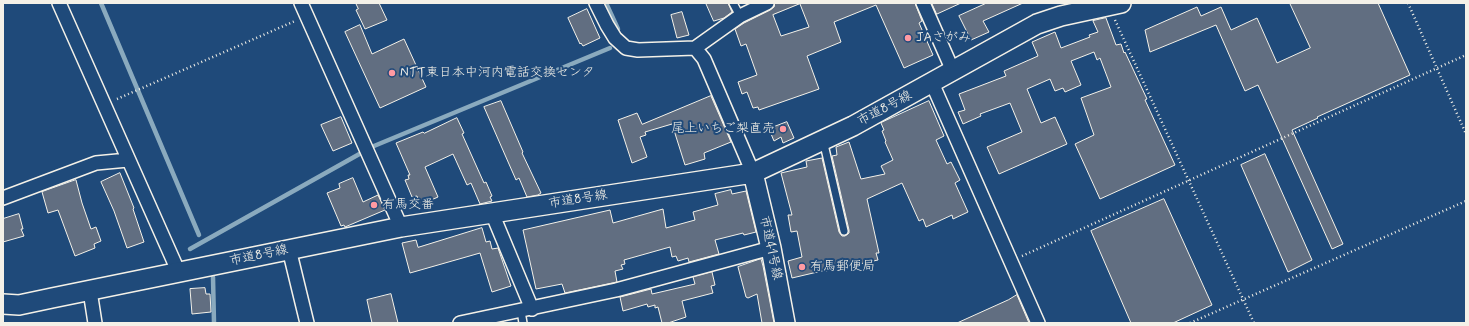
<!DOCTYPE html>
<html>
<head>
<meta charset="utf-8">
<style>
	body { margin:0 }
	#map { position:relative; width:1469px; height:326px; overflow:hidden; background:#1f4a7a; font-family:Mynerve,sans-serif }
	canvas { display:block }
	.frame { position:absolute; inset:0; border:4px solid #f4f1e8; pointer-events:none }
</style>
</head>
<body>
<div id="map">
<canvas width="1469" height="326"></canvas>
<div class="frame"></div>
</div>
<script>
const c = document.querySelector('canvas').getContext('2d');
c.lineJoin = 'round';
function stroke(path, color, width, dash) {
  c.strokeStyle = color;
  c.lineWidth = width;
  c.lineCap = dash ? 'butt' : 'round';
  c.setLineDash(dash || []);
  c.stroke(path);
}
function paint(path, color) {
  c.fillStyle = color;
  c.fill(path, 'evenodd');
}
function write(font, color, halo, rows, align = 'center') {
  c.font = font + ' Mynerve,"Klee One",sans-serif';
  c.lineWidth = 4;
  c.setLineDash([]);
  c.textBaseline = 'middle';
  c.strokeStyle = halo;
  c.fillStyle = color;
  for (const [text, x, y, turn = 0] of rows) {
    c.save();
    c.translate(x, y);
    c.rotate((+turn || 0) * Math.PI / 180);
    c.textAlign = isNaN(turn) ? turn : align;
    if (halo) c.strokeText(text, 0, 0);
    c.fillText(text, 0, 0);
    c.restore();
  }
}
stroke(new Path2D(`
	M101 3 199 235
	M606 3 618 29
	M374 146 610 48
	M190 249 363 152
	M213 277 214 323`), '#8aaabe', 4.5);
const building = new Path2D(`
	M356 3H379L387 20 365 29 356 10 358 9Z
	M706 3H728L732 12 724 18 714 21Z
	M775 3H915L922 21 919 23 933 55 904 68 876 5 834 22 841 42 807 56 819 89 759 110 758 107 753 108 747 92 742 94 738 82 757 75 746 44 741 46 735 29 744 23 770 10 774 7ZM800 4 809 27 781 36 773 15Z
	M932 3H961L937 14Z
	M987 3H1023L983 21 989 32 971 40 959 16Z
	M1290 3H1378L1410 75 1317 117 1318 118 1292 130 1343 244 1332 249 1258 85 1245 91 1216 25 1150 52 1145 30 1197 7 1201 16 1221 7 1231 30 1257 18 1277 63 1310 48Z
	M587 9 600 38 583 46 581 43 580 44 568 18Z
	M682 12 689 35 677 38 671 15Z
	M1106 18 1116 45 1121 44 1124 53 1125 52 1147 99 1145 100 1175 165 1100 199 1075 144 1094 135 1081 98 1111 87 1100 58 1097 60 1094 52 1071 61 1081 85 1065 92 1063 88 1055 91 1050 79 1027 89 1041 123 1055 117 1067 144 999 174 987 147 1022 132 1010 103 980 114 981 116 963 124 958 112 965 110 959 94 1006 76 1004 71 1038 56 1032 42 1055 32 1061 48 1090 37 1089 35 1098 32 1093 21Z
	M360 25 372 54 404 39 426 87 380 108 345 32Z
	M711 96 731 142 704 153 705 159 685 165 672 124 645 132 646 135 640 137 647 157 632 163 618 120 637 113 642 124Z
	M501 101 523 152 522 153 541 193 538 195 527 197 519 178 516 180 484 107Z
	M929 101 944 136 936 140 947 164 951 162 960 180 955 183 968 212 953 219 952 215 926 227 923 219 919 221 902 183 867 199 879 253H876L878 260 826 271V270L792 278 788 261 802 257 797 231 791 232 788 215H792L781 173 807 167 806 161 822 158 839 232 842 236H845L849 233V230L832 156 837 155 836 147 849 142 861 179 885 174 881 166 893 160 885 142 886 141 882 131 884 130 881 123Z
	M341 117 352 143 333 151 321 125Z
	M457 118 464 133 462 134 484 183 486 182 492 196 490 197 492 201 480 204 471 183 467 185 453 154 425 167 438 197 420 205 417 196 412 197 405 180 409 179 408 175H410L396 143 423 132 424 133Z
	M787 122 794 138 783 143 781 137 774 141 769 129Z
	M1265 154 1312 260 1288 272 1241 165Z
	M120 173 134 208 133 209 144 242 127 248 114 211 101 182Z
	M353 178 363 202 378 195 385 210 345 227 344 225 341 226 327 193 340 188 339 184Z
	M76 180 82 203 91 229 96 227 101 241 94 244 95 248 75 256 58 210 48 213 42 192Z
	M731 190 732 194 746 191 756 232 744 235 743 233 715 240 719 254 689 262 688 258 678 261 676 256 672 257 670 247 624 260 625 264 621 265 623 269 615 271 617 282 565 293 562 284 536 289 523 230 610 210 613 223 663 209 666 228 695 220 693 212 718 205 715 194Z
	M1164 199 1212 305 1173 323H1131L1091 231Z
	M19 214 23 229H21L24 236 3 242V219Z
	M482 228 486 242 490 241 492 249 498 248 511 286 492 292 480 253 410 273 402 243 416 240 418 247Z
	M761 259 763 266 774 323H762L757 294 748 298 746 297 738 267Z
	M712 272 715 285 711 286 713 293 682 301 686 317 668 323H662L658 307 655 308V305L648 307 647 304 623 311 620 297 651 289 652 294 695 284 693 277Z
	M205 288 206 294H210L211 312 192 314 190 289Z
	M391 294 398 323H372L367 300Z
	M1017 295 1029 323H957L1008 300Z`);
paint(building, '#616e81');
stroke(building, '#f4f1e8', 1);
const lane = new Path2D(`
	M733 3 740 16
	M823 140 844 231
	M521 311 523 323`);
const street = new Path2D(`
	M59 3 179 273
	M301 3 401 227
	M596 3 607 25 615 38 626 48 638 50 695 48 740 16 767 3
	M923 3 953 71
	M695 48 704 59 753 173
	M932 83 1038 323
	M3 198 96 163 128 160
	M492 213 532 309
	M289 249 307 323
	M90 291 95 323
	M460 323 616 290 771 248`);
const secondary = new Path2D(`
	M753 173 771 248 785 323
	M3 304 19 305 52 298 401 227 753 173 853 126 1037 24 1061 16 1121 3`);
stroke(lane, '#f4f1e8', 10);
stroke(street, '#f4f1e8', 16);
stroke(secondary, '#f4f1e8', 22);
stroke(new Path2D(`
	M1408 3 1466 134
	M1115 20 1254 323
	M117 99 295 21
	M1022 256 1466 55
	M1190 323 1466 201`), '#f4f1e8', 2.5, [1, 3]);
stroke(lane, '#1f4a7a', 7);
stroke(street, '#1f4a7a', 13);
stroke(secondary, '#1f4a7a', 19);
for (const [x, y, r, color] of [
	[908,38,4,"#ff9aa2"],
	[392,73,4,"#ff9aa2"],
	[783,129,4,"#ff9aa2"],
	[374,205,4,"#ff9aa2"],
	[802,267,4,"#ff9aa2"]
]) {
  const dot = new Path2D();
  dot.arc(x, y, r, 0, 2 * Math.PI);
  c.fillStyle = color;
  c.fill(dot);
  stroke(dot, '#1f4a7a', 1.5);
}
write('13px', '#f4f1e8', '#1f4a7a', [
	["JAさがみ",916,38],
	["NTT東日本中河内電話交換センタ",400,73],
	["尾上いちご梨直売",775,129,"right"],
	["有馬交番",382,205],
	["有馬郵便局",810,267]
], 'left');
write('13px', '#f4f1e8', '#1f4a7a', [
	["市道8号線",885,109,-28],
	["市道8号線",578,200,-9],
	["市道41号線",770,248,78],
	["市道8号線",259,256,-12]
]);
</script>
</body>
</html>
